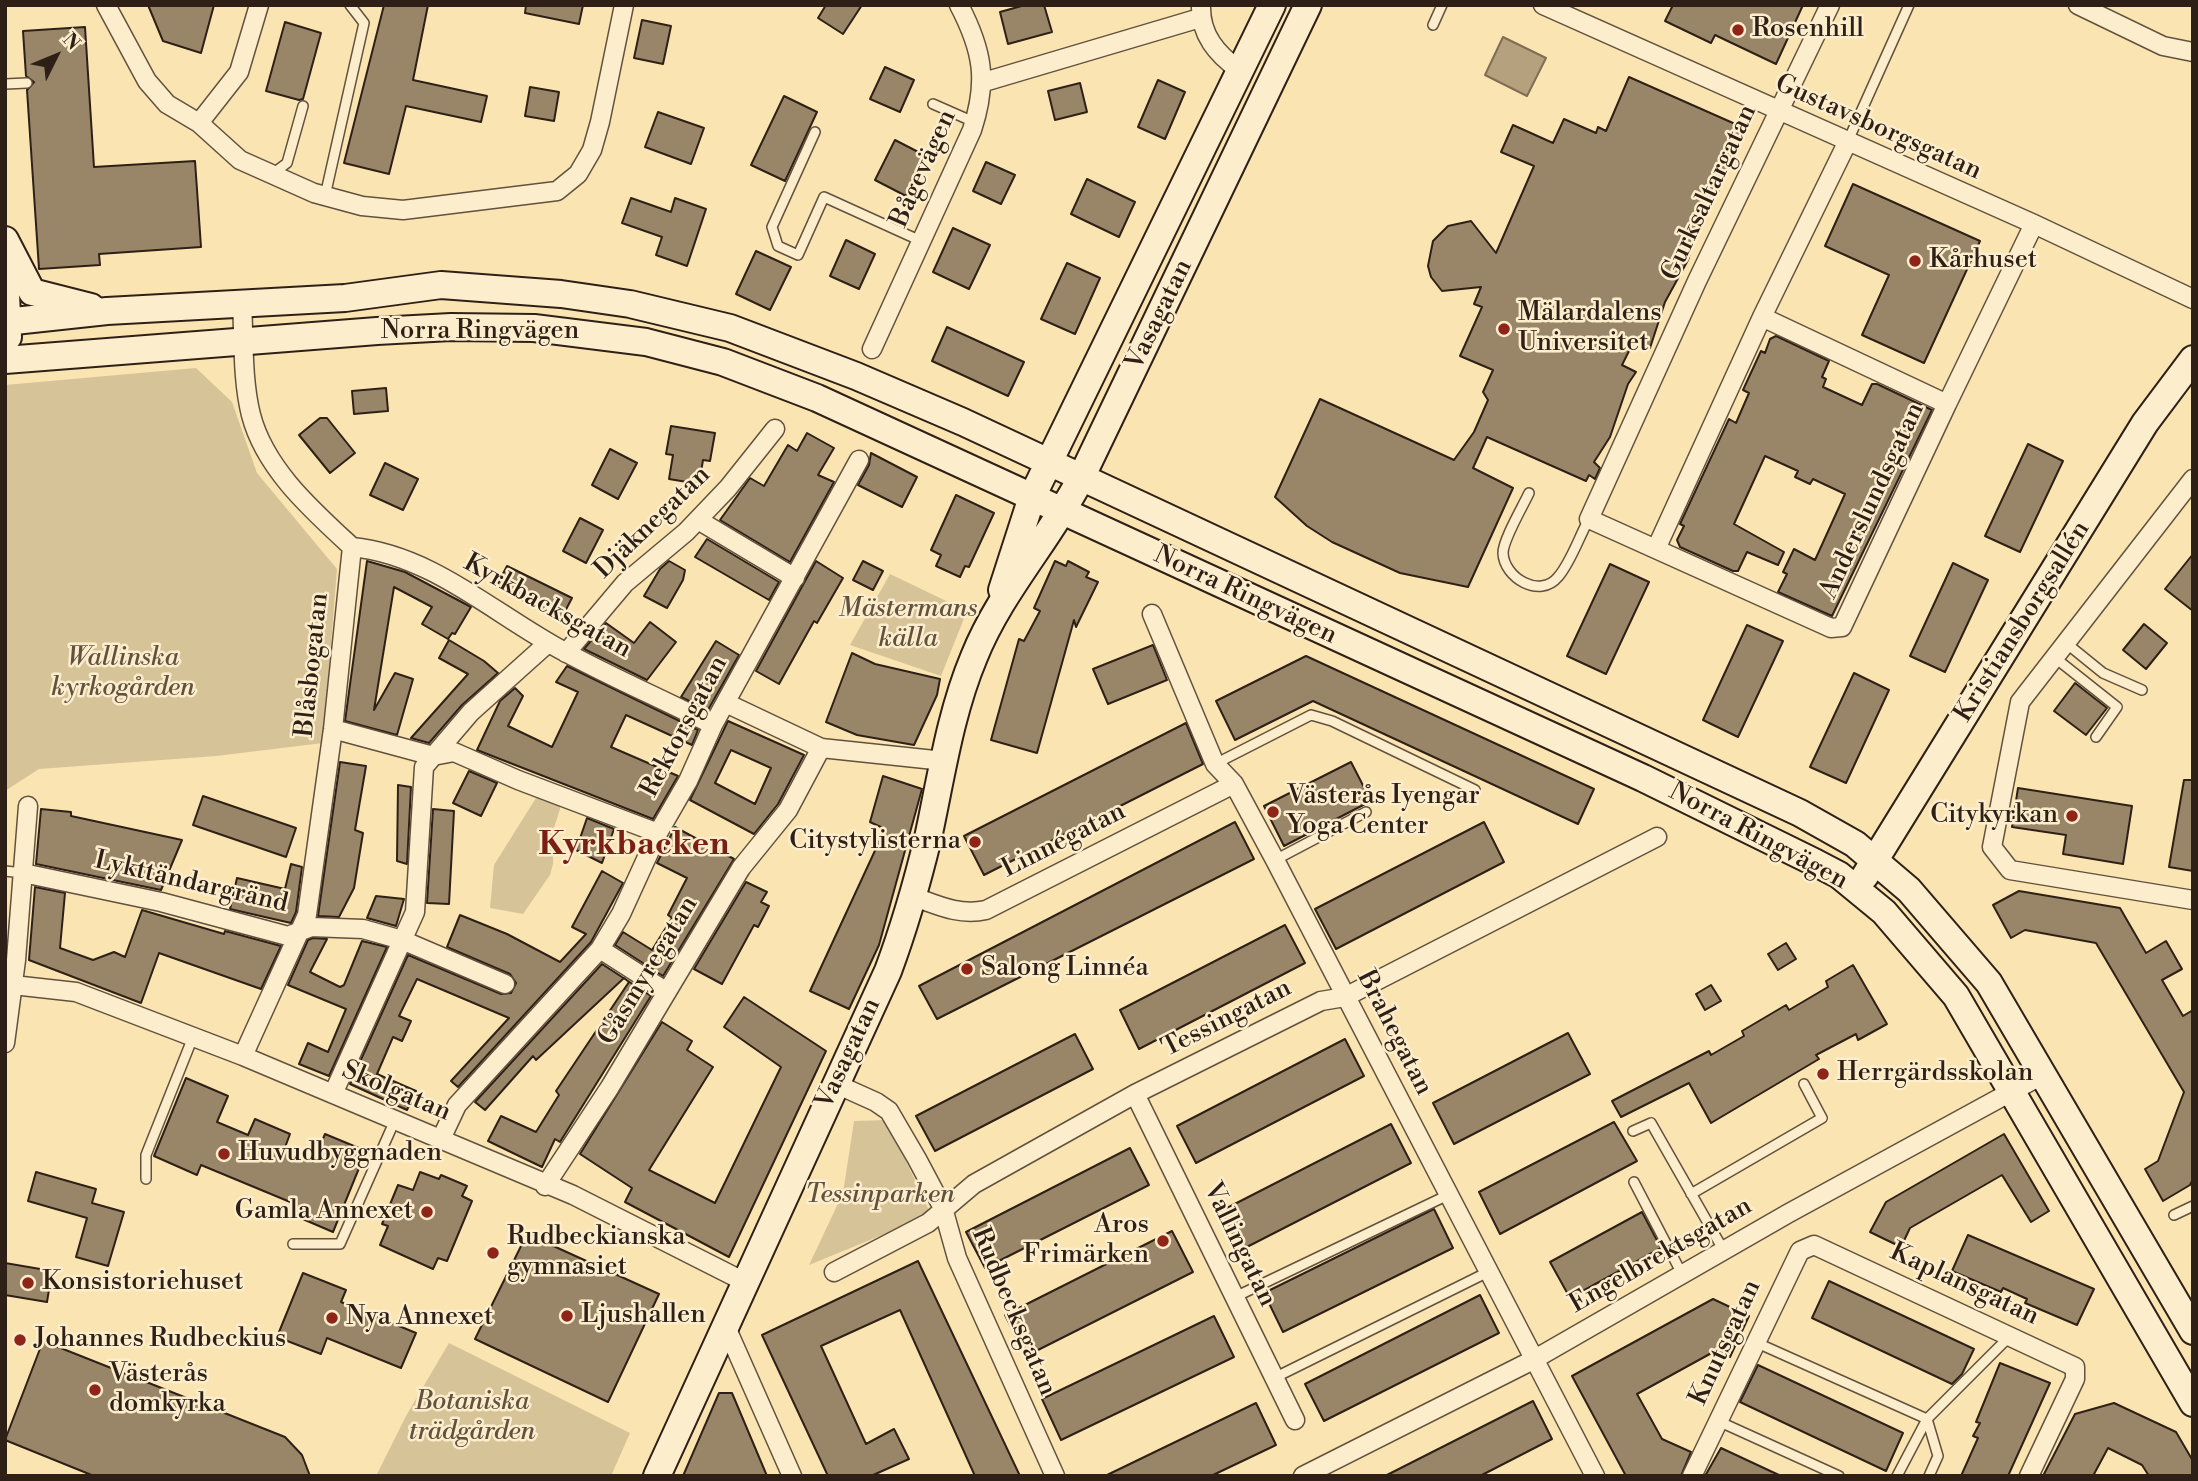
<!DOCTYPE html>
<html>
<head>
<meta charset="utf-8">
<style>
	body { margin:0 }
	#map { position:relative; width:2198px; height:1481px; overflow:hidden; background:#fae4b2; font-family:"Libre Bodoni",serif }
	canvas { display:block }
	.frame { position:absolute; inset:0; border:7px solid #2f2017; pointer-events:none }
	.north { position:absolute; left:21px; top:21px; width:70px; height:70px; -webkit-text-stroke:5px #fcedcd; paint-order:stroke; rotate:47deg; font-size:19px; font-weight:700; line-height:28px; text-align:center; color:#2f2017 }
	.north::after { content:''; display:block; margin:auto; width:24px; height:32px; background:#2f2017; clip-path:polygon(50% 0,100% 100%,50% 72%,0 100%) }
</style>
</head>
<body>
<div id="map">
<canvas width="2198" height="1481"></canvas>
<div class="frame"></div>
<div class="north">N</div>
</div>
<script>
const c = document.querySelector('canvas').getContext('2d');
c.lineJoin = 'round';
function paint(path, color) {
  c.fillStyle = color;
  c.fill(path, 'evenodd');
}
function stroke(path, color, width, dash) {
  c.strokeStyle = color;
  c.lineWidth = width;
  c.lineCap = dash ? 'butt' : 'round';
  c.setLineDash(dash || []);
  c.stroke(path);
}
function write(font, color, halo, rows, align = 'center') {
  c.font = font + ' "Libre Bodoni",serif';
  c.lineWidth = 5;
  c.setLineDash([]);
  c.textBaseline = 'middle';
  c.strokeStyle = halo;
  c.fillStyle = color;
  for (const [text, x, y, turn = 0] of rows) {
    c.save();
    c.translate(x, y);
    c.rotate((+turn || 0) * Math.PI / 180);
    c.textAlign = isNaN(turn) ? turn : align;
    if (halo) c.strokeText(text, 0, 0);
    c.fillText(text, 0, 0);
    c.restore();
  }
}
paint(new Path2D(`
	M196 368 232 402 257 473 337 569 323 743 216 756 39 769 5 791V385Z
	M890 574 967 611 941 676 850 645Z
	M541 790 559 796 560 809 553 831V864L550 875 523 914 490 908 494 865Z
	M887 1120 931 1215 809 1265 843 1193 854 1121Z
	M449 1343 630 1433 611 1476H376L406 1416Z`), '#d7c398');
const water = new Path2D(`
	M1503 37 1546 58 1527 96 1485 75Z`);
paint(water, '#b5a17d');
stroke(water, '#7f6d54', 2);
const building = new Path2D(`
	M148 5H214L201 53 163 41Z
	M384 5H428L413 80 487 96 481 122 406 106 389 174 344 163Z
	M526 5H583L579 24 525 13Z
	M826 5H862L843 34 818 18Z
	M1025 5H1044L1052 32 1008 44 1000 12Z
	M1673 5H1803L1776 64 1715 35 1711 43 1665 21Z
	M642 20 671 26 663 64 634 58Z
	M285 22 321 33 303 99 299 100 266 91Z
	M85 27 94 167 195 161 201 247 99 254 100 265 39 269 27 90 34 82 26 76 23 31Z
	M885 67 914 80 900 112 870 99Z
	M1629 77 1742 127 1718 192 1701 217 1688 260 1665 302 1650 348 1634 341 1622 365 1636 372 1628 384 1610 437 1594 462 1600 468 1595 479 1589 475 1586 481 1487 437 1473 468 1513 488 1468 587 1400 573 1332 542 1307 526 1275 497 1320 399 1454 460 1474 432 1488 400 1483 392 1493 370 1460 356 1482 307 1474 304 1481 287 1442 291 1431 277 1428 266 1433 241 1448 226 1471 221 1496 253 1534 166 1501 152 1513 125 1553 143 1564 119 1596 133 1598 127 1606 131Z
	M1158 80 1185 92 1165 139 1138 127Z
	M1080 83 1087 112 1055 120 1048 91Z
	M530 87 559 92 554 121 525 116Z
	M784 96 817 112 785 181 751 165Z
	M658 112 704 128 691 164 645 147Z
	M895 140 926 156 906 196 875 180Z
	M986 162 1015 175 1001 204 973 191Z
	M1087 179 1135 202 1119 237 1071 214Z
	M1853 184 1980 241 1924 363 1862 335 1889 275 1825 246Z
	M631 198 671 212 675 198 706 209 687 266 656 255 662 237 622 223Z
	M953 228 990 245 969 289 933 272Z
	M846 240 875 254 859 289 830 276Z
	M756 251 791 267 770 310 736 294Z
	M1067 263 1100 278 1075 334 1041 319Z
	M947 327 1024 362 1008 396 932 361Z
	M1776 336 1829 361 1822 377 1826 379 1823 387 1862 405 1872 384H1877L1932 410 1832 616 1778 592 1787 574 1783 572 1794 549 1815 560 1845 494 1813 479 1810 484 1795 477 1798 471 1765 456 1734 524 1784 552 1778 565 1747 552 1738 571H1733L1680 547 1677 540 1684 526 1680 524 1729 419 1736 423 1749 393 1743 390 1761 351 1765 353 1770 339Z
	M386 388 388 411 354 414 352 391Z
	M320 418H327L355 453 330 473 299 435Z
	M671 426 715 433 710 461 703 460 699 484 669 479 673 455 666 454Z
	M807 433 834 448 818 475 834 482 790 562 720 520 750 478 764 486 788 445 797 451Z
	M2028 444 2063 461 2020 552 1985 536Z
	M610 449 637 463 618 499 592 485Z
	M871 453 917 477 902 507 858 485 869 465Z
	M385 463 418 479 403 510 370 495Z
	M956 495 994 513 969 567 965 566 960 577 936 566 941 555 931 550Z
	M580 518 603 530 586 563 563 551Z
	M707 539 779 582 769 600 695 557Z
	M2193 554V611L2165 589Z
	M367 561 405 572 471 607 455 634 452 633 448 639 422 624 432 607 394 587 374 710 395 673 413 679 397 735 345 721Z
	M669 561 685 570 683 580 667 608 644 596 660 569Z
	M816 561 843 578 817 623 814 621 779 684 756 671Z
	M863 561 883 571 873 590 853 580Z
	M1055 561 1066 566 1068 561 1089 572 1086 577 1098 582 1076 627 1074 620 1037 753 991 740 1019 639 1024 641 1040 611 1034 608Z
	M1953 563 1988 580 1945 672 1910 656Z
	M1610 564 1649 582 1606 674 1567 656Z
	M507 566 572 598 561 619 496 587Z
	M650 622 676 642 647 680 584 649 606 623 634 643Z
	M2144 624 2167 643 2146 669 2123 650Z
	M1747 625 1783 641 1738 737 1703 720Z
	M449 640 484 661 498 673 462 705 429 743 411 738 468 674 439 658Z
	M716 641 739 655 708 710 681 697Z
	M1153 645 1167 680 1108 704 1093 669Z
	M852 653 875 664 940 679 937 695 914 745 857 735 826 722Z
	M1306 656 1594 789 1578 824 1313 701 1235 740 1216 701Z
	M567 666 698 730 692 745 626 715 611 747 678 776 653 819 477 750 500 701 515 688 523 696 508 726 552 747 578 692 556 682Z
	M1854 673 1889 690 1846 783 1810 767Z
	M2075 683 2107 708 2086 735 2054 711Z
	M728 721 804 755 778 804 754 834 690 800ZM731 750 771 768 755 804 715 783Z
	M1186 723 1203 764 984 875 964 836Z
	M340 762 366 766 355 830 363 833 354 888 339 917 318 916Z
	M1351 762 1371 801 1284 846 1264 806Z
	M469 771 497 783 481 816 453 803Z
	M883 776 922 789 879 945 849 1009 810 991 885 829 870 822Z
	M2184 780H2193V871L2169 867Z
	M398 785 411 787 407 864 397 861Z
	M2018 788 2132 806 2123 864 2063 854 2066 835 2012 827Z
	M203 796 296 828 286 857 193 825Z
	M41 809 71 812V816L182 840 161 890 36 864Z
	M433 809 454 811 449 904 427 903Z
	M587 818 614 829 602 863 576 850Z
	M1235 822 1254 859 937 1019 919 986Z
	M1484 822 1504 862 1336 949 1315 909Z
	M675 827 734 859 663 976 615 945 623 932 652 950 672 918 668 915 687 878 657 863Z
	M291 864 302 867 296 912 291 923 230 909 237 878 285 889Z
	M602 871 623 883 591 942 458 1087 451 1081 509 1018 417 979 399 1016 411 1021 402 1041 393 1037 377 1074 416 1091 407 1110 350 1084 408 955 501 994 511 993 516 983 510 974 447 947 460 915 507 934 560 962 586 934 572 927Z
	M746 882 767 892 761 902 769 906 758 927 754 925 722 984 694 969Z
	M35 887 65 893 60 948 93 960 114 952 125 957 142 910 224 934 225 931 281 946 261 989 159 953 141 1003 29 960Z
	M2019 891 2120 908 2146 953 2166 941 2182 969 2162 980 2183 1016 2193 1010V1179L2190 1185 2163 1201 2145 1169 2158 1161 2184 1092 2096 943 2025 930 2011 938 1993 905Z
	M376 896 404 899 396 926 367 918Z
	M1285 925 1305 963 1139 1049 1120 1010Z
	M313 938 327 939 310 972 340 987 344 985 362 941 387 947 329 1076 299 1064 308 1043 328 1052 346 1009 288 985 308 940Z
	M1786 943 1796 959 1778 970 1768 954Z
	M602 964 651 996 560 1142 555 1139 542 1167 488 1141 501 1116 536 1132 559 1095 556 1091 629 982 624 978 536 1060 533 1056 485 1110 475 1102Z
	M1853 965 1887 1024 1858 1040 1856 1034 1816 1055 1819 1059 1711 1123 1689 1083 1621 1117 1612 1101 1709 1051 1711 1055 1744 1036 1742 1031 1786 1005 1789 1010 1828 987 1826 981Z
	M1711 985 1721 1001 1705 1010 1696 994Z
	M744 997 826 1051 729 1257 625 1202 632 1188 580 1154 662 1022 692 1041 687 1050 713 1067 649 1170 715 1203 781 1067 724 1027Z
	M1568 1033 1590 1074 1454 1144 1433 1103Z
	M1075 1034 1093 1069 935 1151 916 1116Z
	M1345 1039 1364 1076 1196 1163 1177 1126Z
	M186 1078 228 1096 217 1122 248 1135 255 1119 290 1134 284 1150 313 1162 325 1134 366 1151 333 1232 291 1214 295 1204 201 1165 197 1175 154 1156Z
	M1614 1122 1637 1161 1500 1234 1479 1192Z
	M1391 1124 1411 1163 1241 1250 1221 1211Z
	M2004 1134 2049 1211 2031 1222 2002 1175 1910 1228 1901 1247 1870 1232 1886 1202Z
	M1130 1148 1149 1185 985 1268 966 1232Z
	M36 1172 96 1189 92 1203 124 1212 108 1266 76 1257 87 1218 28 1201Z
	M420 1172 439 1179 441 1175 467 1186 462 1196 472 1201 447 1261 438 1258 433 1269 380 1245 388 1226 382 1224 398 1185 413 1190Z
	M1434 1209 1453 1248 1283 1332 1264 1293Z
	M1642 1212 1661 1248 1570 1298 1550 1262Z
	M1172 1231 1193 1272 1026 1356 1005 1315Z
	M527 1234 659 1294 608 1402 475 1339Z
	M1968 1235 2094 1289 2077 1325 2025 1303 2027 1299 2003 1288 2001 1292 1952 1271Z
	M918 1261 1020 1476H975L900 1310 821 1346 866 1444 894 1429 909 1459 871 1476H828L762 1335Z
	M5 1263 52 1271 47 1302 5 1295Z
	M303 1273 346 1290 341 1302 416 1333 401 1368 327 1338 321 1354 277 1337Z
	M1829 1281 1974 1349 1962 1374 1952 1384 1812 1318Z
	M1480 1295 1499 1333 1324 1421 1305 1384Z
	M1713 1299 1749 1316 1730 1357 1717 1350 1637 1394 1662 1439 1691 1452 1681 1476H1626L1572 1376Z
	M1214 1316 1234 1357 1061 1440 1042 1399Z
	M43 1341 285 1437 302 1455 310 1476H94L5 1440Z
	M2000 1363 2050 1383 2008 1476H1961L1978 1438 1973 1436 1980 1423 1976 1422Z
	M1758 1365 1903 1433 1886 1471 1740 1402Z
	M719 1393H732L767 1476H683Z
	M1533 1401 1552 1439 1480 1476H1385Z
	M1256 1403 1276 1445 1211 1476H1105Z
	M2114 1403 2176 1432 2193 1461V1476H2149L2142 1465 2108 1448 2093 1476H2043L2075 1414Z
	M1721 1448 1781 1476H1705Z`);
paint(building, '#998668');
stroke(building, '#2f2017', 2);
const lane = new Path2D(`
	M1433 25 1442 5
	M5 84 27 83
	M933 104 974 122
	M815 132 772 227 778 246 798 255 824 197 921 241
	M1847 143 1909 5
	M271 175 287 163 303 106
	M325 196 364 23 350 5
	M1529 493C1522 508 1503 540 1503 553 1504 578 1540 599 1558 577 1571 562 1579 537 1589 519
	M2066 643 2103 673 2142 690
	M2054 657 2117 707 2096 737
	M1215 764 1311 715 1332 721 1475 790
	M1275 860 1366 812
	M5 871 23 873
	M1633 1131 1651 1123 1724 1251
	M146 1179V1155L193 1037
	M1634 1182 1682 1274
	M1691 1194 1822 1118 1804 1084
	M2174 1215 2193 1206
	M293 1244H340L395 1120
	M1235 1297 1448 1195
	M1755 1342 1927 1419 2010 1336
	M1274 1378 1488 1272
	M1927 1419 1938 1456 1929 1476
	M1718 1421 1839 1476
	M1897 1476 1927 1419`);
const street = new Path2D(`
	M106 5 147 81 167 104 199 123 240 160 314 193 362 206 403 210 557 191 578 174 592 150 600 122 624 5
	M1201 5C1200 35 1217 54 1239 70
	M1543 5 2034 224 2193 299
	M2078 5 2163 46 2193 52
	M984 82 1200 18
	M199 123 239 72 259 5
	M242 301C244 338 242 379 251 415 265 469 312 510 352 547L333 729 307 915 243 1056
	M1762 317 1947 404 1842 627 1831 628 1589 519 1697 281 1830 5
	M872 349 972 130C988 81 983 51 959 5
	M1947 404 2034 224
	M2193 479 2020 702 1992 847 2010 870 2193 900
	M698 520 795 578
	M352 547C433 555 495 615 565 652 613 678 664 700 713 725
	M1656 549 1762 317 1847 143
	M1152 614 1215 764 1234 784 1275 860 1595 1476
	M566 653 625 583 686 532 728 488 775 429
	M726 703 821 748 944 761
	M333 729 433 756 454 752 518 780 658 833
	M23 873 161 902 288 936 311 927 363 929 402 940 505 984
	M912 896C937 905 959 916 986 910L1234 784
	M600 949 667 992
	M13 985 76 992 243 1056 573 1195 745 1282
	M5 1043 16 960 28 806
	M836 1084 876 1102 889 1111 917 1159 943 1208 957 1258 1055 1476
	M333 1094 415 912 424 767 471 712 548 643
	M1135 1094 1295 1420
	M441 1139 457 1105 600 949 621 914 658 833 688 781 713 725 859 460
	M545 1186 610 1087 741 868 788 810 821 748
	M834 1272 928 1223 974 1184 1135 1094 1321 1001 1345 997 1657 837
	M726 1327 792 1476
	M1303 1476 1533 1360 1789 1213 2042 1075
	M1692 1476 1800 1251 1814 1245 2075 1367V1379L2029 1476`);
const secondary = new Path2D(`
	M5 240 32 292 91 307
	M5 273 8 337
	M5 322 107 311 345 298 441 285 561 294 630 304 730 328 856 376 963 422 1800 813 1855 844 1909 890 1989 983 2193 1331
	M5 360 377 331 451 327 534 328 646 342 723 362 817 398 1643 778 1816 863 1839 875 1884 912 1956 996 2193 1403
	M1002 590 1032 497 1272 5
	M1865 876 2145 423 2193 359
	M657 1476 888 971C904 928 917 883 928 838 941 778 950 714 974 657 1000 592 1049 540 1081 478L1308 5`);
stroke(lane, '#62513e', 12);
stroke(street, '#62513e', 21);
stroke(secondary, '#2f2017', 30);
stroke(lane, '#fcedcd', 9);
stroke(street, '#fcedcd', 18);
stroke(secondary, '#fcedcd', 26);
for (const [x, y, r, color] of [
	[1738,30,7,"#8f2418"],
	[1915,261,7,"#8f2418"],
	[1504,329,7,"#8f2418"],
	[1273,812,7,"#8f2418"],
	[2072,816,7,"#8f2418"],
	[975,842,7,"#8f2418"],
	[967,969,7,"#8f2418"],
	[1823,1074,7,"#8f2418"],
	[224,1154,7,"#8f2418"],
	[427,1212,7,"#8f2418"],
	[1163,1241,7,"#8f2418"],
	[493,1253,7,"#8f2418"],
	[28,1283,7,"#8f2418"],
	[567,1316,7,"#8f2418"],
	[332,1318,7,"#8f2418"],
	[20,1340,7,"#8f2418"],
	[95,1390,7,"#8f2418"]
]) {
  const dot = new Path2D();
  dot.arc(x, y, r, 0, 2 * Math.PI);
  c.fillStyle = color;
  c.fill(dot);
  stroke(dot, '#fcedcd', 2.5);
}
write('26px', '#2f2017', '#fcedcd', [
	["Rosenhill",1752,30],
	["Kårhuset",1929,261],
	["Mälardalens",1518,314],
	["Universitet",1518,344],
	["Västerås Iyengar",1287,797],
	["Yoga Center",1287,827],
	["Citykyrkan",2058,816,"right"],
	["Citystylisterna",961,842,"right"],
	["Salong Linnéa",981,969],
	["Herrgärdsskolan",1837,1074],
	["Huvudbyggnaden",238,1154],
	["Gamla Annexet",413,1212,"right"],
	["Aros",1149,1226,"right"],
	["Frimärken",1149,1256,"right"],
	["Rudbeckianska",507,1238],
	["gymnasiet",507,1268],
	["Konsistoriehuset",42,1283],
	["Ljushallen",581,1316],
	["Nya Annexet",346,1318],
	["Johannes Rudbeckius",34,1340],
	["Västerås",109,1375],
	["domkyrka",109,1405]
], 'left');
write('26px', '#2f2017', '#fcedcd', [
	["Gustavsborgsgatan",1878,128,24],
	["Bågevägen",924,169,-66],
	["Gurksaltargatan",1710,193,-65],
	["Vasagatan",1160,315,-64],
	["Norra Ringvägen",480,332],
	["Anderslundsgatan",1873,501,-65],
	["Djäknegatan",653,523,-44],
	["Norra Ringvägen",1245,596,25],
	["Kyrkbacksgatan",547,607,29],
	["Kristiansborgsallén",2023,622,-58],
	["Blåsbogatan",313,665,-84],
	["Rektorsgatan",685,727,-62],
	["Norra Ringvägen",1758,837,28],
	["Linnégatan",1064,841,-27],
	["Lykttändargränd",191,883,13],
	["Gåsmyregatan",649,971,-59],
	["Tessingatan",1227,1019,-27],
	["Brahegatan",1394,1033,63],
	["Vasagatan",849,1054,-65],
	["Skolgatan",396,1092,23],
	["Vallingatan",1239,1245,64],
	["Engelbrektsgatan",1661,1256,-30],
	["Kaplansgatan",1964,1285,25],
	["Rudbecksgatan",1013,1312,67],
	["Knutsgatan",1726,1343,-65]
]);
write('italic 26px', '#61513e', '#fcedcd', [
	["Mästermans",908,610],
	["källa",908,640],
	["Wallinska",123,659],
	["kyrkogården",123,689],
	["Tessinparken",880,1196],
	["Botaniska",472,1403],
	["trädgården",472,1433]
]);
write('bold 33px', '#7a1f14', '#fcedcd', [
	["Kyrkbacken",634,846]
]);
</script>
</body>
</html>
